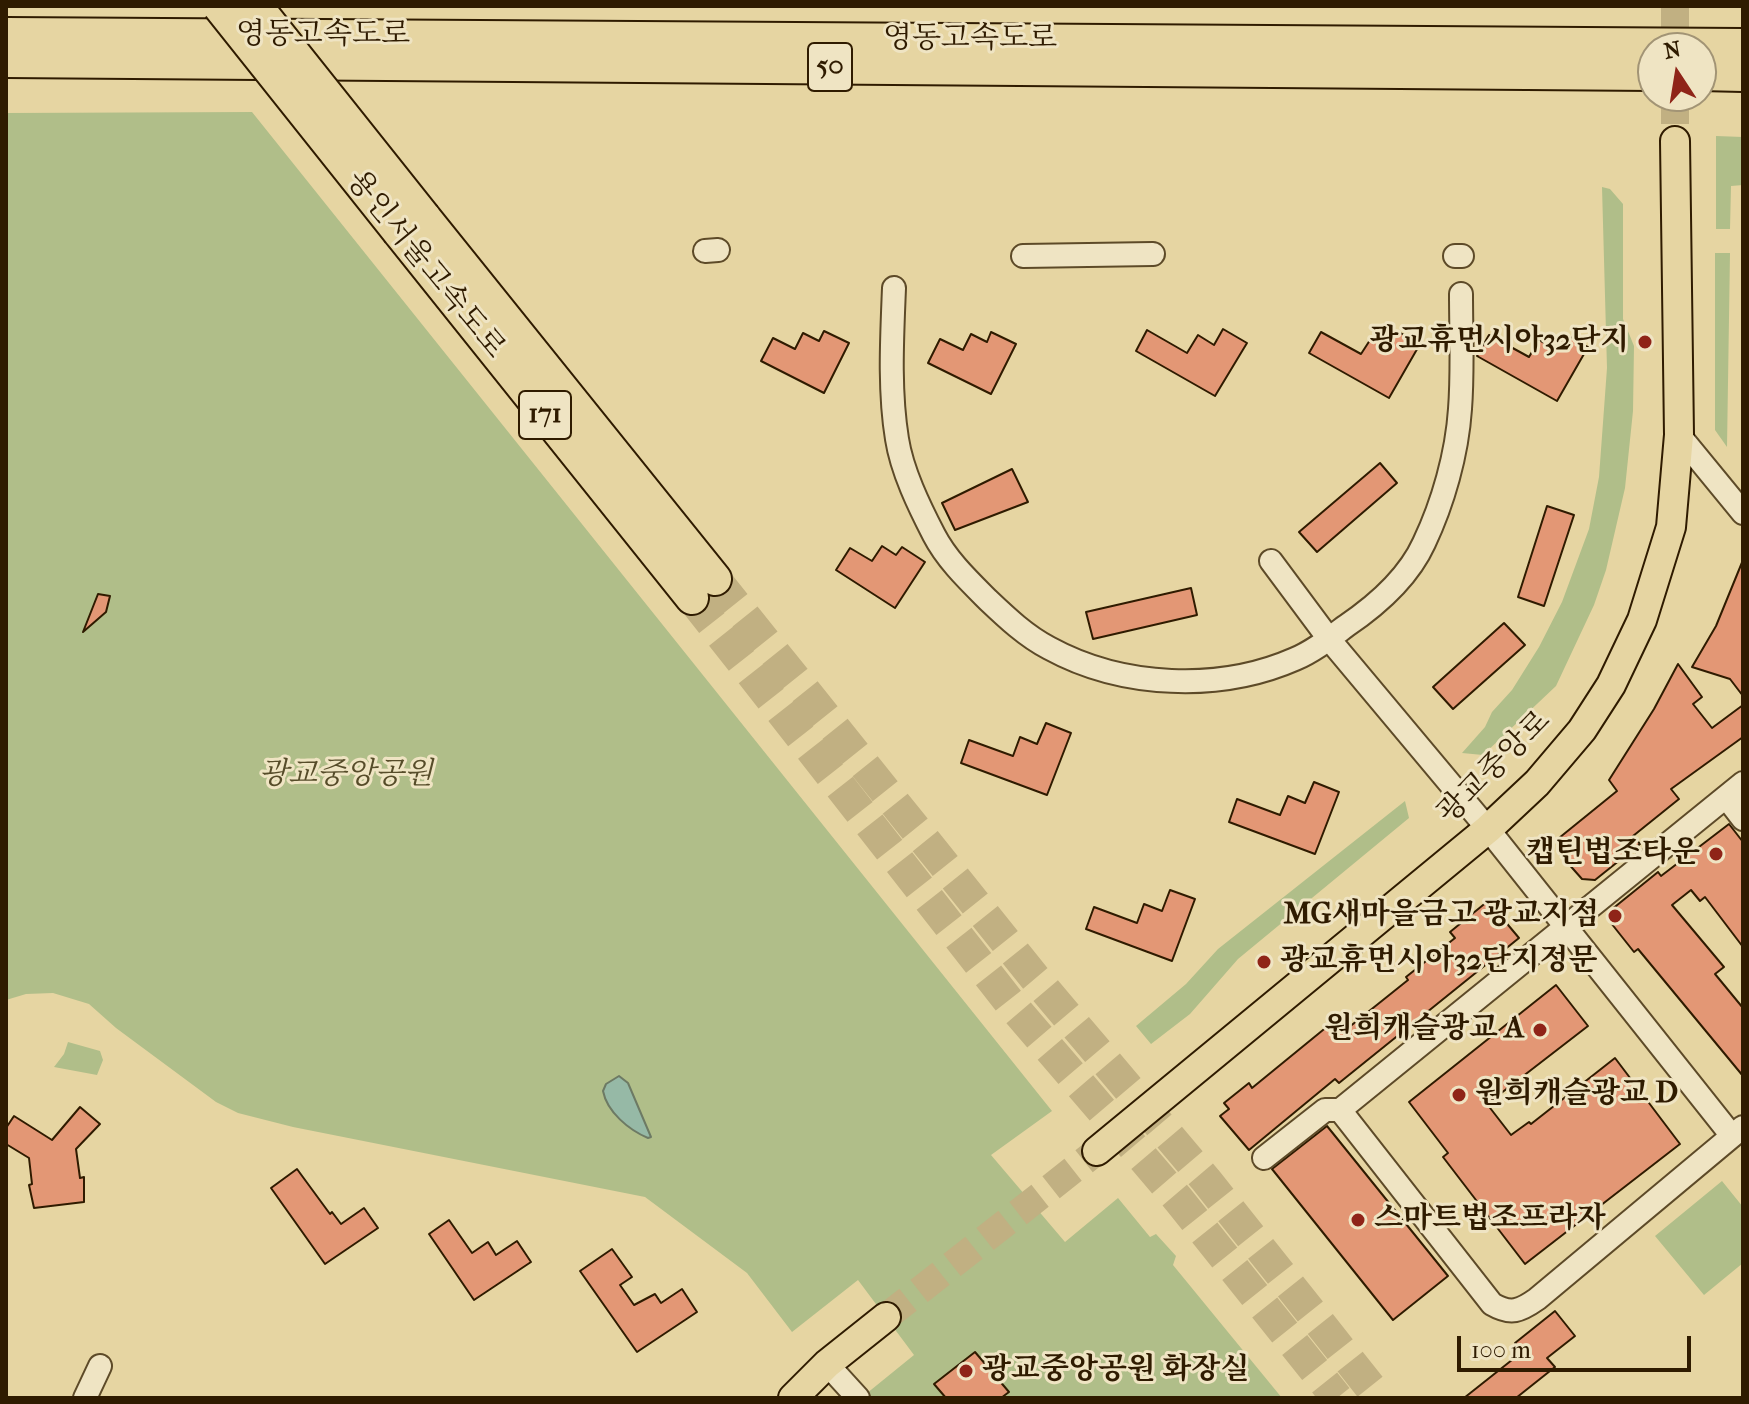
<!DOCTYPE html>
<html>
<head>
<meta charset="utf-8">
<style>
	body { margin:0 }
	#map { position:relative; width:1749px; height:1404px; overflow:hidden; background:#e6d5a2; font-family:"IM FELL French Canon",serif }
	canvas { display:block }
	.frame { position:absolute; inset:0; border:8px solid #2f1b00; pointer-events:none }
	.north { position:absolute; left:1637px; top:32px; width:80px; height:80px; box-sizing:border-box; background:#efe4c3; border:2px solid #a29475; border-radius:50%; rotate:348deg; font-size:22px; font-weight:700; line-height:32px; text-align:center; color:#2f1b00 }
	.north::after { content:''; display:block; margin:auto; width:28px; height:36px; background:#8f2418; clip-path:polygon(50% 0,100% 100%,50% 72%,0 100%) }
	.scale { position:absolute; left:1457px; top:1336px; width:234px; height:36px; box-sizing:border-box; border:4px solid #2f1b00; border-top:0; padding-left:10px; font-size:24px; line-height:28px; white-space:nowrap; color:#2f1b00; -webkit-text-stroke:6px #efe4c3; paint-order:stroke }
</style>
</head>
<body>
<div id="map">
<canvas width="1749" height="1404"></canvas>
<div class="frame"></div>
<div class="north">N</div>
<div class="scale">100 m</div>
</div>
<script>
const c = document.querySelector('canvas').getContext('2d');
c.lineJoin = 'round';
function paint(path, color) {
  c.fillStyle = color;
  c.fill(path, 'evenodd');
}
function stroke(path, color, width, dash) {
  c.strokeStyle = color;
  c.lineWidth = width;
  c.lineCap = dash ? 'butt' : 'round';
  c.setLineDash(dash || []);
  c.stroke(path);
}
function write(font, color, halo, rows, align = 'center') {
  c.font = font + ' "IM FELL French Canon","Noto Serif KR",serif';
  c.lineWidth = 6;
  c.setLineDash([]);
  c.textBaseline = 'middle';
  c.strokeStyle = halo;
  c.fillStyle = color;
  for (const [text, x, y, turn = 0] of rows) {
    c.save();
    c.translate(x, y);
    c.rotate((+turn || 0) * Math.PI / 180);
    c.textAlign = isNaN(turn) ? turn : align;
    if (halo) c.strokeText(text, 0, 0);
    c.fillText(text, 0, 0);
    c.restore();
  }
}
paint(new Path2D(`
	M252 112 1052 1111 991 1155 1065 1242 1118 1198 1150 1237 1156 1234 1176 1256 1173 1265 1282 1398H861L914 1355 858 1280 792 1332 747 1273 645 1197 293 1127 238 1113 216 1102 116 1028 89 1004 53 993 26 994 6 1000V113Z
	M1716 136 1743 137V185L1731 186 1730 229H1716Z
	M1602 187 1610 189 1623 204V319L1634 346 1633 411 1625 488 1606 570 1594 605 1556 686 1483 755 1462 753 1485 727 1492 712 1512 690 1539 647 1562 602 1589 529 1599 477 1607 368Z
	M1715 253H1730L1727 447 1715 430Z
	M1405 801 1409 818 1238 959 1190 1014 1151 1044 1136 1026 1186 984 1218 949Z
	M68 1042 100 1051 103 1060 97 1075 54 1067 64 1054Z
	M1722 1181 1743 1207V1263L1704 1295 1655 1236Z`), '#b0be89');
const water = new Path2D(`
	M619 1076 628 1083 651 1137 648 1138C629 1130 607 1112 603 1091L606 1084Z`);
paint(water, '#96b9a6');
stroke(water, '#6d7a64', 2);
const building = new Path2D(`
	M1223 329 1247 343 1215 396 1136 351 1147 330 1187 353 1198 335 1214 345Z
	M824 331 849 343 824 393 761 361 773 338 795 349 803 333 819 341Z
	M1397 331 1420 344 1389 398 1309 353 1321 332 1361 354 1372 337 1388 346Z
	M991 332 1016 344 991 394 928 363 940 339 963 350 971 334 987 342Z
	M1565 334 1588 347 1557 401 1477 356 1489 335 1529 357 1539 340 1556 349Z
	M1380 463 1397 483 1317 552 1299 532Z
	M1012 469 1028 502 955 530 942 503Z
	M1547 506 1574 515 1544 606 1518 597Z
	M882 546 896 555 902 547 925 562 895 608 836 570 850 548 872 561Z
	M1743 560V696L1730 679 1692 667 1716 626Z
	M1191 588 1197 615 1093 639 1086 612Z
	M98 594 110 596 106 612 83 632Z
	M1504 623 1525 645 1453 709 1433 687Z
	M1678 664 1702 697 1693 704 1712 728 1743 705V737L1671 789 1679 799 1633 836 1640 844 1595 880 1582 879 1559 853V838L1617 791 1609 780 1654 709Z
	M1046 723 1071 733 1047 795 961 763 969 740 1013 756 1020 737 1037 744Z
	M1314 782 1339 792 1315 854 1229 822 1237 799 1280 815 1288 796 1305 803Z
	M1729 824 1743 842V947L1705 897 1700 901 1691 890 1672 905 1724 967 1715 974 1743 1008V1076L1638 949 1634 952 1611 923V910L1658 872 1661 876Z
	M1170 890 1195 899 1172 961 1086 929 1094 907 1137 923 1144 904 1162 911Z
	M1488 901 1519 938 1339 1083 1335 1079 1249 1150 1220 1116 1229 1109 1224 1103 1249 1083 1252 1088 1334 1021 1343 1032 1408 980 1406 977 1455 938 1450 932Z
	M1556 985 1588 1026 1487 1104 1511 1135 1529 1122 1531 1124 1615 1058 1680 1144 1525 1264 1443 1157 1448 1153 1409 1102Z
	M80 1107 100 1124 76 1149 80 1178 84 1177V1202L34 1208 29 1185 32 1184 29 1158 6 1144V1128L14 1116 52 1140Z
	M1327 1126 1448 1276 1393 1320 1272 1169Z
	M297 1169 330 1214 332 1212 341 1224 364 1208 378 1228 325 1264 271 1188Z
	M449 1220 472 1253 488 1242 496 1255 517 1241 531 1262 474 1300 429 1234Z
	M612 1249 632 1277 620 1285 634 1305 655 1294 661 1303 682 1289 697 1312 637 1352 580 1271Z
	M1555 1311 1575 1336 1547 1358 1555 1367 1516 1398H1464L1522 1352 1515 1343Z
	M975 1352 1009 1392 1001 1398H946L934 1384Z`);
paint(building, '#e39775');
stroke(building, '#2f1b00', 2);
stroke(new Path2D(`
	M1675 6V48
	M1675 96V141
	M886 1317 1097 1151`), '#c1b082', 28, [28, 14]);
stroke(new Path2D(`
	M715 579 1035 978 1206 1180 1379 1398
	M692 598 1011 1004 1178 1199 1337 1398`), '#c1b082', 32, [32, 16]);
const minor = new Path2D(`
	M705 251 718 250
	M1023 256 1153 254
	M1455 256H1462
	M894 288C892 338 889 390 897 439 902 471 919 506 934 535 947 560 968 580 988 600 1007 618 1026 636 1049 648 1122 688 1220 692 1295 659 1314 651 1330 638 1346 626 1377 605 1408 578 1424 543 1443 503 1457 454 1460 409 1463 371 1461 332 1461 294
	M1679 435 1743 513
	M1271 561 1329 639 1488 829 1732 1136
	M1726 797 1743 819
	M1340 1110 1492 1304C1511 1315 1520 1311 1537 1299L1743 1127
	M1340 1110 1743 783
	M1264 1158 1325 1110H1340
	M827 1364 858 1398
	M85 1398 100 1366`);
const major = new Path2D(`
	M1097 1151 1488 829 1537 783 1582 730 1611 685 1642 620 1671 527 1679 435 1675 141
	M793 1398 827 1364 886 1317`);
const highway = new Path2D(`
	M6 34 1743 45
	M6 61 1653 74
	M1701 74 1743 75
	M424 217 715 579
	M399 232 692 598`);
stroke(minor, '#5d4a28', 26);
stroke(major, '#2f1b00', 32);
stroke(highway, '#2f1b00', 36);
stroke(minor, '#efe4c3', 22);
stroke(major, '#e6d5a2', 28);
stroke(highway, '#e6d5a2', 32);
const highwayBridge = new Path2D(`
	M219 6 399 232
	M256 6 424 217`);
stroke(highwayBridge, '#2f1b00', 36, []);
stroke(highwayBridge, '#e6d5a2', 32);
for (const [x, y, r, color] of [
	[1645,342,8,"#8f2418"],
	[1716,854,8,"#8f2418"],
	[1615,916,8,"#8f2418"],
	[1264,962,8,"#8f2418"],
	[1540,1030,8,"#8f2418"],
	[1459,1095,8,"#8f2418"],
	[1358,1220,8,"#8f2418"],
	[966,1371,8,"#8f2418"]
]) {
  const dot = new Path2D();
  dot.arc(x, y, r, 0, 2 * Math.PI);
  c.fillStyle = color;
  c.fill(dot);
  stroke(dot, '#efe4c3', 3);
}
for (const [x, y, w] of [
	[830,67,44],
	[545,415,52]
]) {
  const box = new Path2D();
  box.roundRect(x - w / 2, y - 24, w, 48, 6);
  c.fillStyle = '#efe4c3';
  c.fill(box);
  stroke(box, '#2f1b00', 2);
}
write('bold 28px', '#2f1b00', null, [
	["50",830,67],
	["171",545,415]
]);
write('30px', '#2f1b00', '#efe4c3', [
	["영동고속도로",323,36],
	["영동고속도로",970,40],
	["용인서울고속도로",425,265,51],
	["광교중앙로",1495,768,-45]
]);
write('bold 30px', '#2f1b00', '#efe4c3', [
	["광교휴먼시아32단지",1629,342],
	["캡틴법조타운",1700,854],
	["MG새마을금고 광교지점",1599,916],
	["광교휴먼시아32단지정문",1280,962,"left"],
	["원희캐슬광교 A",1524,1030],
	["원희캐슬광교 D",1475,1095,"left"],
	["스마트법조프라자",1374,1220,"left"],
	["광교중앙공원 화장실",982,1371,"left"]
], 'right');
write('italic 30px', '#564c29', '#efe4c3', [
	["광교중앙공원",346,776]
]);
</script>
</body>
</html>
